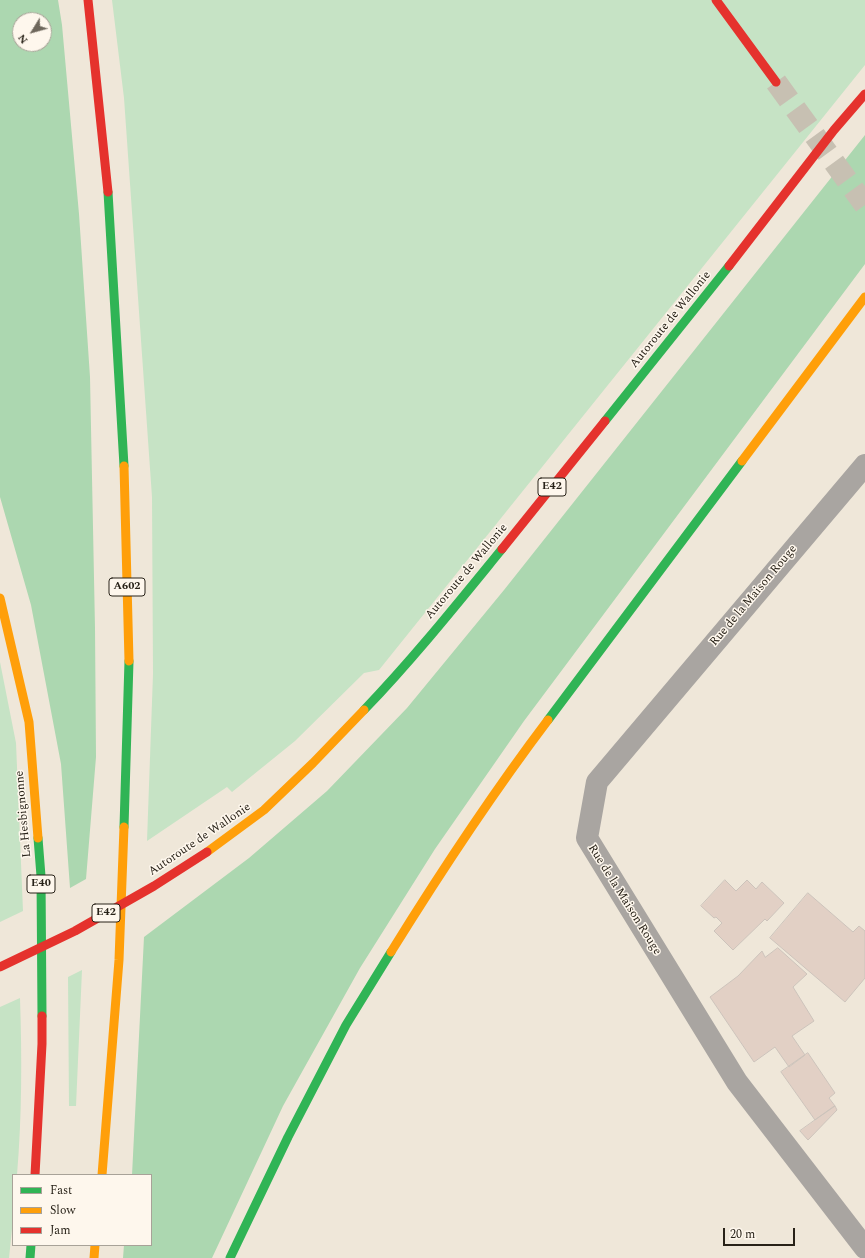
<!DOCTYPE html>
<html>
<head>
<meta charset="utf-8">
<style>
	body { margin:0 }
	#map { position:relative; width:865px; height:1258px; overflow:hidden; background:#efe7d9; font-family:Spectral,serif }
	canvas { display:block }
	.legend { position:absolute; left:12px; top:1174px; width:140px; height:72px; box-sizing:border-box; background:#fef7ed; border:1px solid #a8a298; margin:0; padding:5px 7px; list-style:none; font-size:12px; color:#282218 }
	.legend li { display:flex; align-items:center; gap:8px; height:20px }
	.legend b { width:20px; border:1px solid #a8a298 }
	.north { position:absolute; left:12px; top:12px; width:40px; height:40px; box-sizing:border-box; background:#fef7ed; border:1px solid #a8a298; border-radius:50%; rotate:233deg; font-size:11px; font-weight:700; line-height:16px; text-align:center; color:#282218 }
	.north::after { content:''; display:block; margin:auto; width:14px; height:18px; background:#6e675c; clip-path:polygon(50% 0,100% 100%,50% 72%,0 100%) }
	.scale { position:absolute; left:723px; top:1228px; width:72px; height:18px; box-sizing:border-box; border:2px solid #282218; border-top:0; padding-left:5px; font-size:12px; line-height:14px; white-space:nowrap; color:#282218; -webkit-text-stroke:3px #fef7ed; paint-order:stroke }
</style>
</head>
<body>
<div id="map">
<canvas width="865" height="1258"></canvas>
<ul class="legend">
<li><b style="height:5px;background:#30b455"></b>Fast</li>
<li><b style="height:5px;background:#ff9f0a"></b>Slow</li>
<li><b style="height:5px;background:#e5322d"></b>Jam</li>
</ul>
<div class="north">N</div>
<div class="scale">20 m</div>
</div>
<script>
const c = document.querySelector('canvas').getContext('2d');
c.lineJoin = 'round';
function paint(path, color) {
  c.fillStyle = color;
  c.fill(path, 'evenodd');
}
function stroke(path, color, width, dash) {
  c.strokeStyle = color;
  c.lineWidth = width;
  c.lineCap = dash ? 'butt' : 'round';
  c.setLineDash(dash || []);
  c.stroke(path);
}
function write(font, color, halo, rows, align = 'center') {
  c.font = font + ' Spectral,serif';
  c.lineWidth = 3;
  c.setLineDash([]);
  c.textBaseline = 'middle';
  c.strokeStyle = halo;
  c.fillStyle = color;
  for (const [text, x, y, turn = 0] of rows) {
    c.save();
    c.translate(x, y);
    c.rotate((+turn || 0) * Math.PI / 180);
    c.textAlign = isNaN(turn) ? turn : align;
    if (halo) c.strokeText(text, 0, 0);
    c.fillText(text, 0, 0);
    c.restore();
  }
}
paint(new Path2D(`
	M112 0H865V65L379 670 364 673 295 741 232 792 227 787 147 841 153 674 152 497 124 98Z
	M0 662 16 743 23 911 0 922Z
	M82 970 76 1106H69L68 977Z
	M20 998C22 1057 22 1116 17 1175H13V1219L9 1258H0V1007Z`), '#c6e3c5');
paint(new Path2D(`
	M0 0H58L62 25 79 214 90 377 95 628 96 757 86 879 70 888 61 764 31 605 0 497ZM20 20H44V44H20Z
	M865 135V264L524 721 435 849 360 968 283 1106 212 1258H123L124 1245H151V1175H132L144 937 249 858 327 791 407 708 504 590Z`), '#acd7b0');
const building = new Path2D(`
	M725 880 736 891 747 880 756 889 762 882 784 903 767 921 765 919 733 950 714 931 722 923 716 917 714 918 701 906Z
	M808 893 853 932 859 926 865 931V978L845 1002 770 938Z
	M778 948 807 974 793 987 814 1021 792 1036 805 1055 789 1067 775 1047 754 1062 710 997 738 976 762 951 765 957Z
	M808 1053 835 1093 829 1098 835 1106 815 1120 781 1072Z
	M835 1106 837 1110 808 1140 800 1131Z`);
paint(building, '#e2d0c5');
stroke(building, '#ccc3bb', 1);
stroke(new Path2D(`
	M776 82 865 205`), '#c7c0b2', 22, [22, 11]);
stroke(new Path2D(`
	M865 465 597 782 587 838 737 1082 865 1248`), '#a9a5a1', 22);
stroke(new Path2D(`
	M108 192 124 466
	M605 421 729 266
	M364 710C413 659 457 604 502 549
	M548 720 742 461
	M124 827 129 661
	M38 838 41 876 42 1016
	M30 1258 31 1245
	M230 1258 288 1137 346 1025 391 952`), '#30b455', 9);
stroke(new Path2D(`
	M742 461 865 297
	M124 466 129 661
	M0 598 29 722 38 838
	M207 852 264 810 313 763 364 710
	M391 952C440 873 492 794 548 720
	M102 1175 119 960 124 827
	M94 1258 95 1245`), '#ff9f0a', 9);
stroke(new Path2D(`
	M88 0 108 192
	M716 0 776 82
	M729 266 834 130 865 94
	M502 549 605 421
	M35 1175 42 1044V1016`), '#e5322d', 9);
stroke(new Path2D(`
	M0 967 75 931 154 886 207 852`), '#e5322d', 9);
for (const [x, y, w] of [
	[552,487,28],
	[127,587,36],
	[41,884,28],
	[106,913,28]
]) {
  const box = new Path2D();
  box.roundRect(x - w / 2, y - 9, w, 18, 3);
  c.fillStyle = '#fef7ed';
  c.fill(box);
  stroke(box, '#282218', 1);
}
write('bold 11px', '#282218', null, [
	["E42",552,487],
	["A602",127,587],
	["E40",41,884],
	["E42",106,913]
]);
write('12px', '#282218', '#fef7ed', [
	["Autoroute de Wallonie",671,320,-51],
	["Autoroute de Wallonie",467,572,-50],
	["Rue de la Maison Rouge",754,596,-50],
	["La Hesbignonne",24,814,-95],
	["Autoroute de Wallonie",200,840,-34],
	["Rue de la Maison Rouge",624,900,58]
]);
</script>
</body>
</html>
